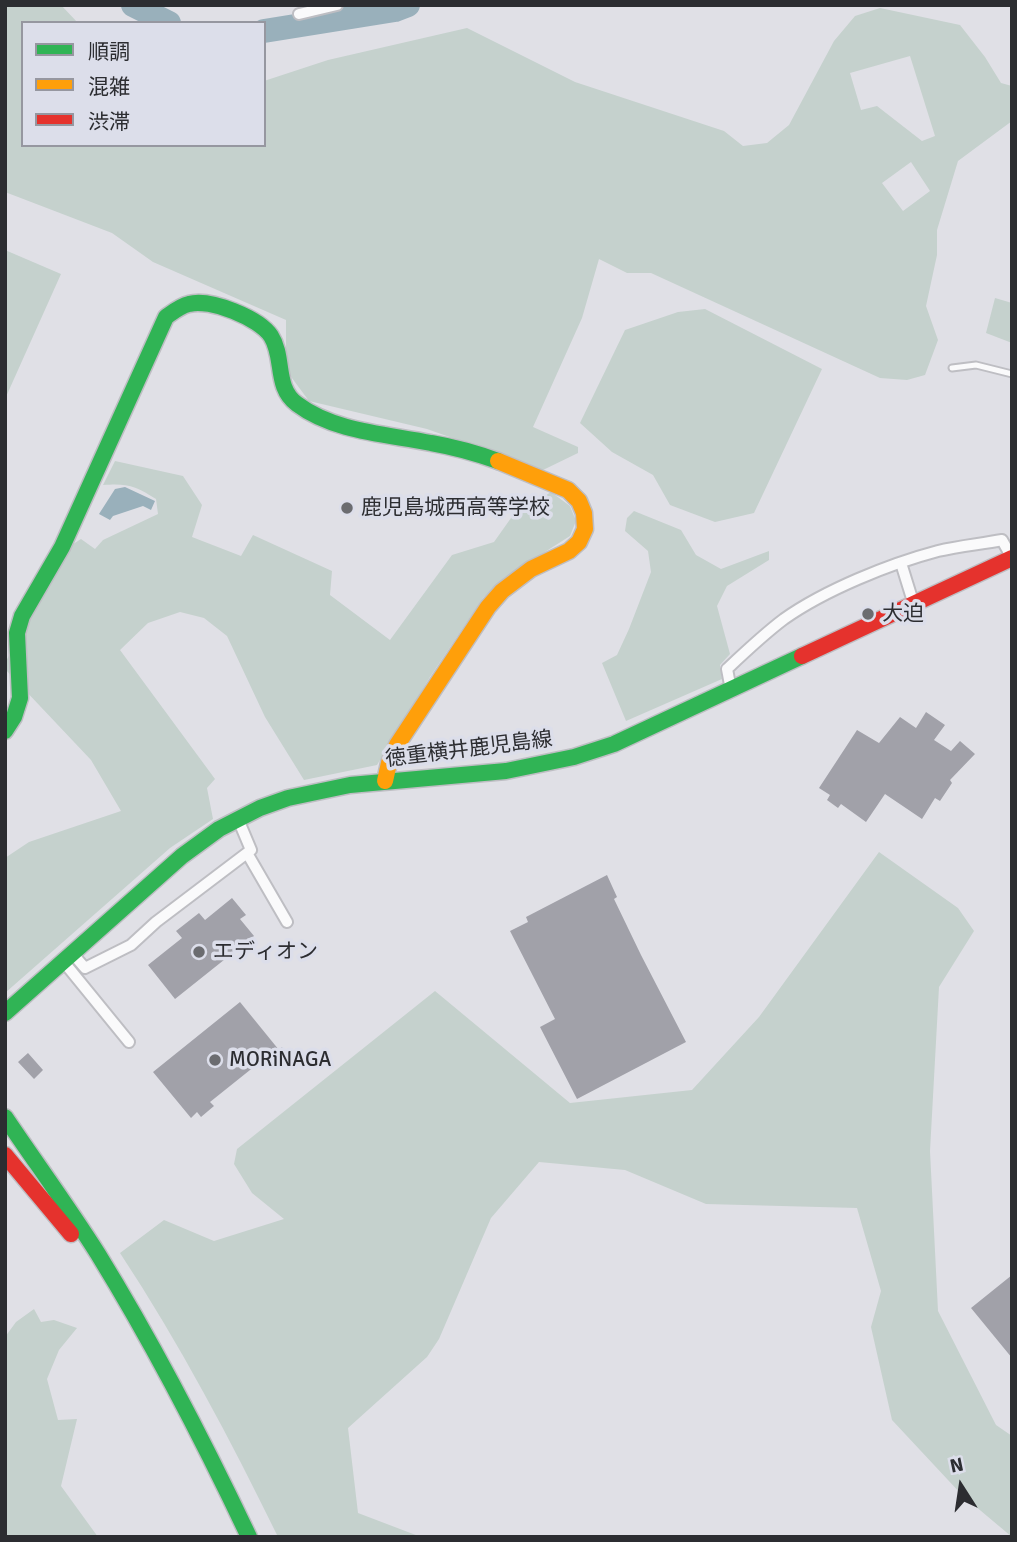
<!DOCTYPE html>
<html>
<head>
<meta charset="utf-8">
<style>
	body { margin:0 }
	#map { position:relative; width:1017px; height:1542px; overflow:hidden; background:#e0e0e6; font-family:Signika,"Noto Sans JP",sans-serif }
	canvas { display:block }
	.frame { position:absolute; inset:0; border:7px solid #2c2d31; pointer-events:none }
	.legend { position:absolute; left:21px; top:21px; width:245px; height:126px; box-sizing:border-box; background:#dcdeea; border:2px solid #9697a0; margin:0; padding:9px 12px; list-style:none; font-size:21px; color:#2c2d31 }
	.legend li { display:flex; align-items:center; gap:14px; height:35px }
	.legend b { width:35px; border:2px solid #9697a0 }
	.north { position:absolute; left:926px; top:1451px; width:70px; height:70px; -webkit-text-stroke:5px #dcdeea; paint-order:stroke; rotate:348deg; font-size:19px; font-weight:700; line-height:28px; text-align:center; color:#2c2d31 }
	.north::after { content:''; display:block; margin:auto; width:24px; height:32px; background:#2c2d31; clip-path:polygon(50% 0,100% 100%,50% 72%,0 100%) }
</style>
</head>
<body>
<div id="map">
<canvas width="1017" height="1542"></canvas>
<div class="frame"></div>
<ul class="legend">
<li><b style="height:9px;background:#30b455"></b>順調</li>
<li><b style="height:9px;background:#ff9f0a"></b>混雑</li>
<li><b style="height:9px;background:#e5322d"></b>渋滞</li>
</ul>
<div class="north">N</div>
</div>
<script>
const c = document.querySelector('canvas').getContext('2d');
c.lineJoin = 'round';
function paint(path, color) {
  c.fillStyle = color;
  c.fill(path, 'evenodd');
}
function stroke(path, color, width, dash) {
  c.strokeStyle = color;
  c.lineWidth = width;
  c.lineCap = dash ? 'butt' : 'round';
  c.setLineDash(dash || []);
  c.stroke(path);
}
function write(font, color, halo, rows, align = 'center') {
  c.font = font + ' Signika,"Noto Sans JP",sans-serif';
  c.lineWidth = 7;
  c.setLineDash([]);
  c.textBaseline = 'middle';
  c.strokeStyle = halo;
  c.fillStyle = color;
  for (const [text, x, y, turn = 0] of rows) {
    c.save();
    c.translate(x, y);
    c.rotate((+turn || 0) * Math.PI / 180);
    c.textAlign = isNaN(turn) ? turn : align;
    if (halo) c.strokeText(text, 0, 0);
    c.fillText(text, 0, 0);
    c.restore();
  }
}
paint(new Path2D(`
	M5 5H61L78 23H23V145H264V81L328 60 467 28 575 82 724 131 743 146 767 143 789 125 834 41 855 16 880 8 960 25 985 57 1001 83 1012 86V121L958 161 937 230V255L926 306 938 340 925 375 907 380 880 378 651 273H627L599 259 582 318 533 427 578 447V453L543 470 427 429 309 401 286 370V320L153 262 112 233 5 192ZM910 56 935 136 922 141 877 106 861 110 850 73ZM911 162 930 191 903 211 882 183Z
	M5 250 61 274 5 399Z
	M995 298 1012 303V343L986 333Z
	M705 309 822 369 754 513 715 522 670 505 653 475 612 452 580 423 625 330 678 312Z
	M115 461 183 476 202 505 192 537 241 556 253 535 332 571 330 595 390 640 452 555 494 542 511 518 551 492 570 506 576 521 570 536 504 578 483 598 430 677 377 765 304 780 265 717 227 636 204 618 180 612 148 623 120 650 215 779 207 788 213 819 170 848 5 993V858L29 842 121 811 91 760 5 669V663L67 548 81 539 95 549 103 540 158 514 156 499C136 486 127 483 103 485Z
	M634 511 681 530 696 555 721 569 769 551V560L727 586 717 606 730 654 720 665 722 679 626 721 602 663 617 655 629 629 651 572 648 551 625 531 627 518Z
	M879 852 958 908 974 931 939 987 930 1151 938 1311 996 1425 1012 1436V1537L962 1495 892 1420 871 1327 881 1291 857 1208 706 1204 625 1170 539 1162 491 1218 439 1339 427 1357 348 1428 358 1513 421 1537H278C230 1439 180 1344 120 1253L164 1220 214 1241 284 1219 252 1193 234 1164 237 1149 435 991 570 1103 692 1090 759 1017Z
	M34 1309 41 1322 54 1320 77 1328 59 1350 47 1379 58 1420 77 1419 61 1486 98 1537H5V1337L16 1322Z`), '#c5d1cd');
paint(new Path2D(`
	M125 487 155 501 151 510 143 506 113 516 110 520 99 514 115 489Z`), '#99b0bb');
stroke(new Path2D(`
	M133 5 169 23
	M264 31 395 10 408 5`), '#99b0bb', 24);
paint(new Path2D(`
	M926 712 945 725 934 740 951 751 960 741 975 754 950 780 952 783 940 801 935 798 922 819 885 794 866 822 841 804 838 808 827 800 830 795 819 788 857 730 879 743 900 717 916 728Z
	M607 875 617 897 614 899 641 955 686 1042 577 1099 540 1027 555 1019 510 931 528 922 526 917Z
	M232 898 246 915 240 919 254 936 175 999 148 965 182 938 176 931 199 913 205 920Z
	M240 1002 279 1050 282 1047 291 1059 282 1066 275 1058 269 1062 265 1058 210 1102 214 1106 201 1117 197 1112 191 1118 153 1072Z
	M28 1053 43 1070 34 1079 18 1062Z
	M1012 1275V1358L971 1308Z`), '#a1a1a9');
const lane = new Path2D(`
	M952 368 976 365 1012 374`);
const street = new Path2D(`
	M299 14 337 5
	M901 563 914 605
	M731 690 727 669C745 652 764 634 784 619 825 590 889 564 938 551 959 546 981 544 1002 540L1012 558
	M247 853 287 922
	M72 953 85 968 131 945 156 922 251 850 238 819
	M63 961 129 1042`);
const fast = new Path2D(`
	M5 731 14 717 20 698 17 633 22 616 62 547 166 317C173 312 180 306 189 304 210 298 259 318 271 336 285 358 274 387 297 404 334 432 387 434 431 443 454 447 476 453 498 461
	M5 1013 182 856 219 829 260 808 288 798 350 785 506 771 574 757 614 744 802 656
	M5 1117C36 1163 69 1208 98 1254 154 1345 203 1440 249 1537`);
const slow = new Path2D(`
	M385 781 389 763 397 745 488 607 502 591 531 569 569 551 579 542 585 529 584 513 579 501 568 490 498 461`);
const jam = new Path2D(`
	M802 656 1012 558
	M5 1155 71 1234`);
stroke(lane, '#bebec3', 9);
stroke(street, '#bebec3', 14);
stroke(fast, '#bebec3', 19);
stroke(slow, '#bebec3', 19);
stroke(jam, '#bebec3', 19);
stroke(lane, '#fafafb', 5);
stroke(street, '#fafafb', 10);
stroke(fast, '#30b455', 16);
stroke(slow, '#ff9f0a', 16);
stroke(jam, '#e5322d', 16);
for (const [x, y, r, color] of [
	[347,508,7,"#6b6c70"],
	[868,614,7,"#6b6c70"],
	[199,952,7,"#6b6c70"],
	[215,1060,7,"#6b6c70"]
]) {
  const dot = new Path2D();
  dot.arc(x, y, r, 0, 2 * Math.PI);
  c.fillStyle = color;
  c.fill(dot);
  stroke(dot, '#dcdeea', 2.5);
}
write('21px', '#2c2d31', '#dcdeea', [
	["鹿児島城西高等学校",361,508],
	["大迫",882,614],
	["エディオン",213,952],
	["MORiNAGA",229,1060]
], 'left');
write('21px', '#2c2d31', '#dcdeea', [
	["徳重横井鹿児島線",469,750,-7]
]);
</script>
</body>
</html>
